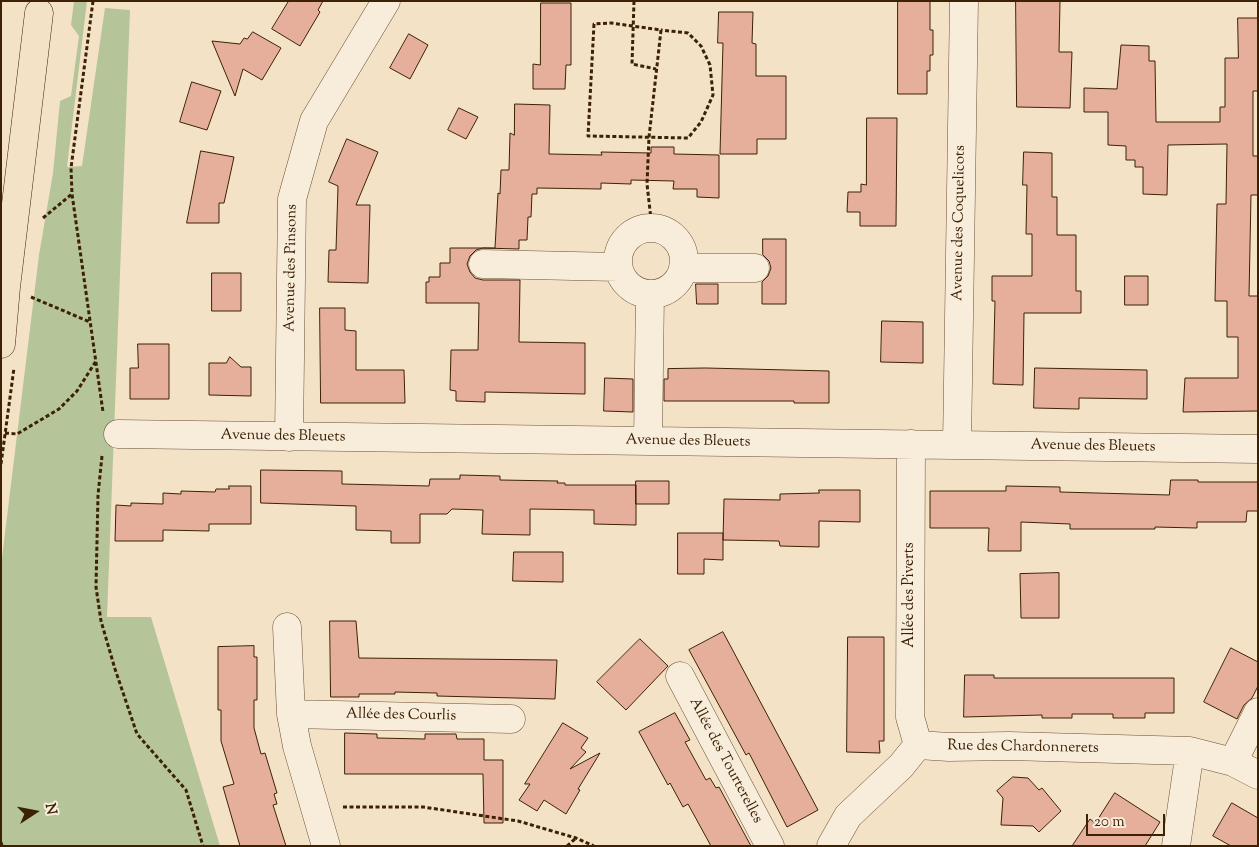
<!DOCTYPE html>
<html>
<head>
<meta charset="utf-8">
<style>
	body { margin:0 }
	#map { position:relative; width:1259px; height:847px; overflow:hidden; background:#f4e2c7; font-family:"Sorts Mill Goudy",serif }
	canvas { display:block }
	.frame { position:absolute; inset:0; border:2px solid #3c2105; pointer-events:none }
	.north { position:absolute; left:10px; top:787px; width:50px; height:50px; -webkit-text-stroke:4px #f8ecdb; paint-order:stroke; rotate:79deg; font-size:14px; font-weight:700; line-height:20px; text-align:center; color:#3c2105 }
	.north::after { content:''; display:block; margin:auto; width:18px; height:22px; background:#3c2105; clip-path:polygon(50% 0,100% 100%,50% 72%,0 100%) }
	.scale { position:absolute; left:1086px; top:814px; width:79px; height:22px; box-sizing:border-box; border:2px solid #3c2105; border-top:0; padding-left:6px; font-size:15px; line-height:18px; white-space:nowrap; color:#3c2105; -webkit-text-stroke:4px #f8ecdb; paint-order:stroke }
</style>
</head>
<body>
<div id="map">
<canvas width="1259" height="847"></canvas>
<div class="frame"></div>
<div class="north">N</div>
<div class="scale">20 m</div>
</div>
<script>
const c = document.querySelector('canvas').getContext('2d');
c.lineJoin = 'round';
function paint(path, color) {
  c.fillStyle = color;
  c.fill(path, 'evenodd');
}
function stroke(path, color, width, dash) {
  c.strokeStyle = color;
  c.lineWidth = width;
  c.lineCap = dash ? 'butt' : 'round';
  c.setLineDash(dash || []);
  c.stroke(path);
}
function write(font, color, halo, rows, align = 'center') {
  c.font = font + ' "Sorts Mill Goudy",serif';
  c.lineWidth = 4.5;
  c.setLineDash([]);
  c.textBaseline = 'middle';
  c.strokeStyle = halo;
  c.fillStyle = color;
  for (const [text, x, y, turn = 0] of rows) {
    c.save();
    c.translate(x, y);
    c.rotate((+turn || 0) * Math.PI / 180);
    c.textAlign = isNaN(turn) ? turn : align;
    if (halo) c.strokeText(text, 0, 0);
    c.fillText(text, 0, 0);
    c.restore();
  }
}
paint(new Path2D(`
	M74 1H87L67 167 82 166 105 8 130 10 107 617H151L220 846H1V566L39 255 53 173 60 101 71 96 79 36 71 25Z`), '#b6c499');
const building = new Path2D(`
	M289 1H323L318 10 320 12 300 46 272 29Z
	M898 1H930V30H933V55H930V71H927V94H898Z
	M1016 1H1060L1059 52H1072L1070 108 1017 107Z
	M541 3H571V65H566L565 89H533V64L540 65Z
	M719 12H753L752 43 756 44V76H786V139H757V154H720L723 43H718Z
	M1238 18H1258V91H1253V156H1258V195H1251L1249 296H1258V411L1183 412 1185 378H1238V337H1227V301H1215L1217 204H1226L1227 144 1168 145 1167 195 1143 194V167H1135V160H1126V146L1108 145V112H1084V88L1117 89 1121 45 1149 46V61H1155L1156 122H1220V107H1225V58H1238Z
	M253 32 281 48 262 80 243 69 235 96 212 41 240 44 244 38 247 39Z
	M409 34 428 45 410 79 390 68Z
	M192 82 221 91 207 130 180 122Z
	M515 104 550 105 549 154 602 155 601 152 651 153V147H674V154L719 155V198L697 197V189H673L674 181 631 180V184L601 183V189L537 188V194H532L531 217H528L527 240H519V249L483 248 476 250 470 256 467 264 470 272 475 278 483 280H520L519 342 585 343V394L485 392V402L456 401V391L450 390 451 350H478L479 303H426V282H429V277H440V263H450V248H495L498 193 500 194 501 170H509L510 133 514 135Z
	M459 108 478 117 466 139 448 130Z
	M867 118H897L896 226H860V212H847L848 192H861V184L866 185Z
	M347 139 378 152 356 205H370L368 283 328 282 329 250H336L338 186 329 182Z
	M201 151 234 157 224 203H219V223H187Z
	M1024 152 1052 153V197H1057V235H1076V291H1081V313H1024L1023 385 993 384 995 301H992V276H1032V234H1026L1027 185H1023Z
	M763 239H786V304H762V282L768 276 771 268 769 261 763 255Z
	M212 273H241V311H212Z
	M1125 276H1148V305H1125Z
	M696 284H718V304H697Z
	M320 308H345V330L356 331V370H404L405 403H321Z
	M882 321 923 322V363L881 362Z
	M138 344H169V399H130V368H138Z
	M230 357 241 367H251V396L209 395V363H226Z
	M706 368 829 371V403H794V401H664V379H668V369Z
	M1035 368 1147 370V399L1079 398V409L1034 408Z
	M605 378 633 379V412L604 411Z
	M261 470 342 471V484L429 486 430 479H460V475L500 476V480L558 481 557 483H565V485H636V525L594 524V510L530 509V535L482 534 483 510 452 509 447 514H420V543H391V531L356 530V506L261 503Z
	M1171 480H1198V482H1258V511H1247L1246 522H1197V528L1155 527V529H1070V524L1021 522V551H988L989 528H930V491H1006V486L1060 487V492L1169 495Z
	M636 481H669V504H636Z
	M229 486H251V524H209V531L163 530V541H115L116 505 131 506V503L163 504V493L181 494V491L215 492 216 489H229Z
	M819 490H860V522L819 521V547L780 546 779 541 723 540 724 499 780 500V494L819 493Z
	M678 533H723V560L704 559V574H678Z
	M514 552H563V582L513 581Z
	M1059 573V618H1021L1020 574Z
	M330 621H356L359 658 557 660 555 699 437 696V693L395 692V694H359V697H331Z
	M723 632 818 810 787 827 749 753 746 755 689 650Z
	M848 637H884V741H879L880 753 847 752Z
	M640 639 668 666 626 710 597 682Z
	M254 646V657H257V700H254V728L261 754 265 753 277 793 274 794 277 804 273 805 286 846H240L223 787 234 784 221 741V710H218V647Z
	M1231 648 1258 662V686L1252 698 1244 705 1237 719 1204 702Z
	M965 675H994V678H1174V713H1145V718H1113V714H1072V718H1042V715L964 717Z
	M675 713 690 740 685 742 706 780 710 778 716 788 719 787 751 846H711L688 804 683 807 670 783 668 785 639 732Z
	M563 723 588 738 581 748 586 752 570 769 600 753 578 789 580 790 566 814 544 800 537 811 519 800 530 784H525Z
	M345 733 377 734V738L425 739V734H456L457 739H484V760H503V823H484L483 774H345Z
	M1013 777 1028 778 1039 790 1042 788 1061 811 1039 832 1033 826 1001 825 1003 798 997 791Z
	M1115 793 1160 822 1145 846H1072L1090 819 1095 823Z
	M1232 803 1258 818V846H1231L1213 836Z`);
paint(building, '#e5af9b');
stroke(building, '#3c2105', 1);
const minor = new Path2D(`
	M618 261a33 33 0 1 1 66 0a33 33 0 1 1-66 0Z
	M483 264 618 267
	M683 268H755
	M118 434 1258 449
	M289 437 292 199 314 121 386 1
	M648 441 650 294
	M911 444 910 717 918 745
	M957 445 964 1
	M287 627 291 714 297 746 326 846
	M680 676 770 846
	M291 714 511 719
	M1233 762 1258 712
	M831 846 848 816 901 766 918 745 949 747 1009 746 1190 751 1233 762 1258 775
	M1176 846 1190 751`);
const major = new Path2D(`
	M1 344 6 287 39 13`);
stroke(minor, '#6a5136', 29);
stroke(major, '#3c2105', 29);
stroke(new Path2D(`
	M93 1 71 168 72 194 103 412
	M634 1 632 64 656 69
	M43 218 72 194
	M652 228 647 184 649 137 661 30 611 23 594 24 588 136 688 138 701 122 713 95 710 65 701 46 688 33 661 30
	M31 297 90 322
	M5 433 17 434 59 409 77 391 96 361
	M102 456 98 495 96 587 101 621 115 669 137 734 186 790 203 846
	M1 464 14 368
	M343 807H423L518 821 576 838 594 846
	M1 842 2 846
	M567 846 576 838`), '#3c2105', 3, [4, 2.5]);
stroke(minor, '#f8ecdb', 28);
stroke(major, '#f4e2c7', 28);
write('15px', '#3c2105', '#f8ecdb', [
	["Avenue des Coquelicots",960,223,-89],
	["Avenue des Pinsons",292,268,-89],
	["Avenue des Bleuets",283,437,1],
	["Avenue des Bleuets",688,442,1],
	["Avenue des Bleuets",1093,447,1],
	["Allée des Piverts",910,595,-90],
	["Allée des Courlis",401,716,1],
	["Rue des Chardonnerets",1023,748,1],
	["Allée des Tourterelles",725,761,62]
]);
</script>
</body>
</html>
